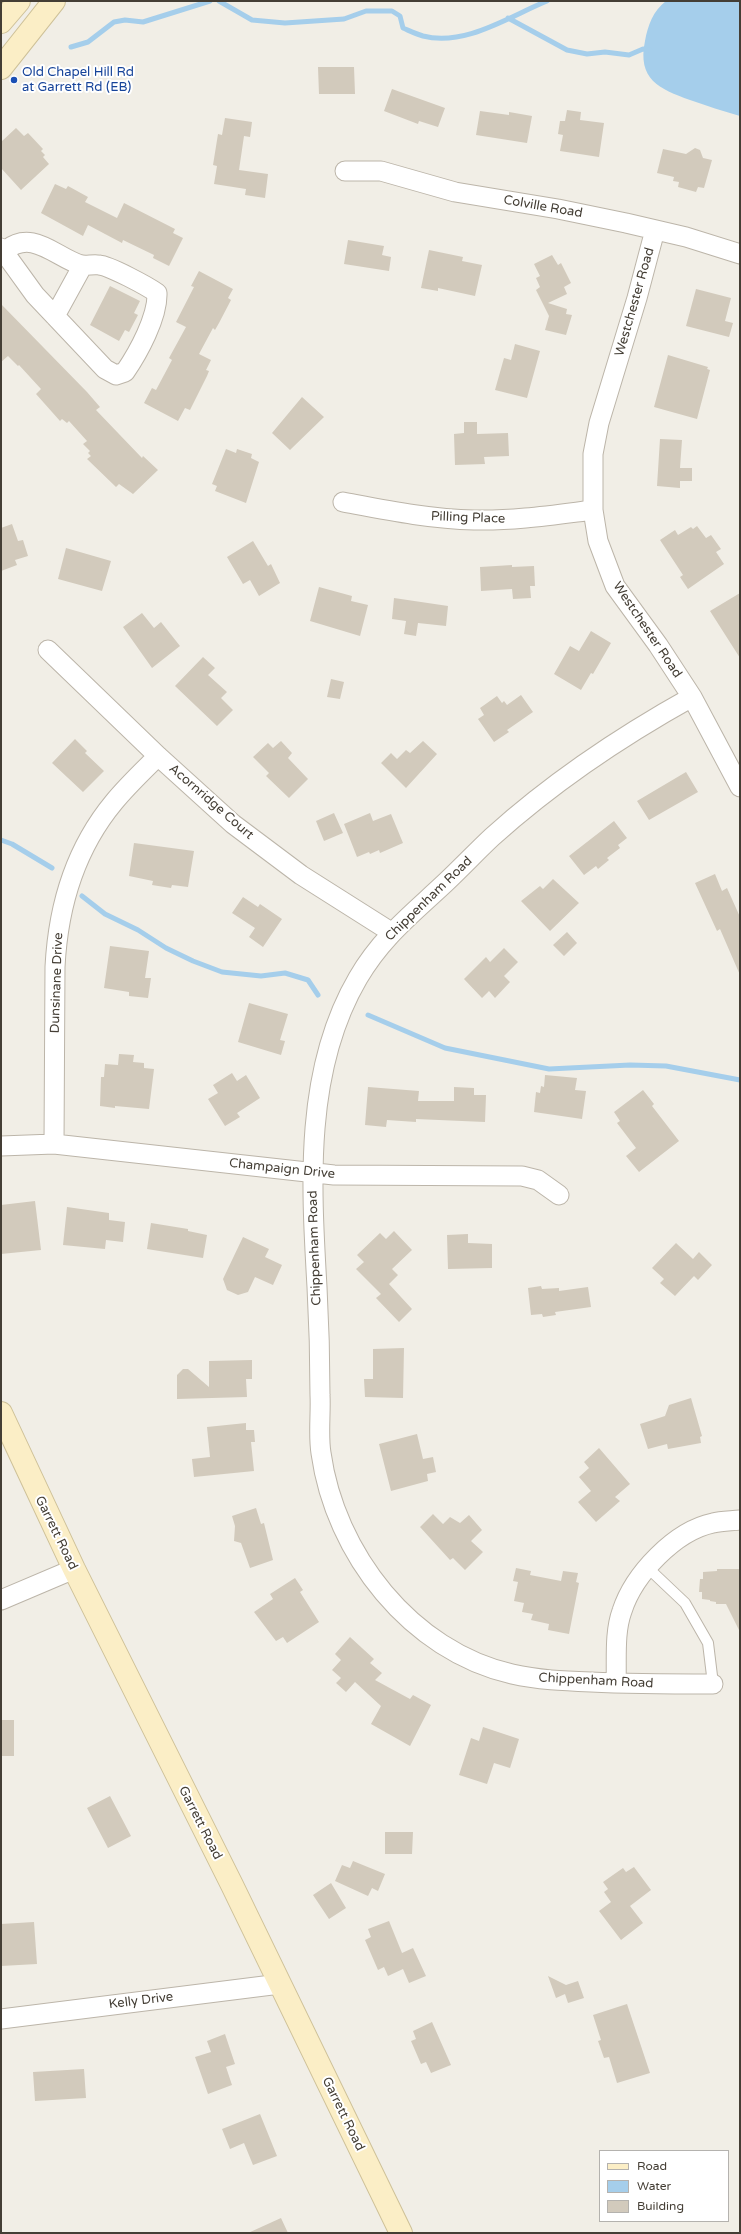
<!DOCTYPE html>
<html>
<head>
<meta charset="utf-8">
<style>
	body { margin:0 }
	#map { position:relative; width:741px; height:2234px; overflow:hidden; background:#f1eee6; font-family:"Varela Round",sans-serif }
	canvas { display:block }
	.frame { position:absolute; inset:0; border:2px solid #443e35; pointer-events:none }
	.legend { position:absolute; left:599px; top:2150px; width:130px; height:72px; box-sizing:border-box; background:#fff; border:1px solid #b4b2ae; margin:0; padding:5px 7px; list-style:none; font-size:12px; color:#443e35 }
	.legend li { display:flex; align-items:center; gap:8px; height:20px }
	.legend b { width:20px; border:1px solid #b4b2ae }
</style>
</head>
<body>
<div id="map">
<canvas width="741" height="2234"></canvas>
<div class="frame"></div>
<ul class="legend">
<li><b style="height:5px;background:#fbeec6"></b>Road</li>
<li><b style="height:11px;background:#a5ceeb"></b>Water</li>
<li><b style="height:11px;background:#d2cabc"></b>Building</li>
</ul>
</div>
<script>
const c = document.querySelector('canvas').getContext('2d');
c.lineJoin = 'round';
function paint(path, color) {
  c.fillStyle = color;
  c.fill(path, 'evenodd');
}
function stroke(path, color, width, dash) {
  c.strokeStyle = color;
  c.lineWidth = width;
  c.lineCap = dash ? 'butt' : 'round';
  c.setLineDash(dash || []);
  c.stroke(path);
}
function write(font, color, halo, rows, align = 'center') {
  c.font = font + ' "Varela Round",sans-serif';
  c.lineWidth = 4;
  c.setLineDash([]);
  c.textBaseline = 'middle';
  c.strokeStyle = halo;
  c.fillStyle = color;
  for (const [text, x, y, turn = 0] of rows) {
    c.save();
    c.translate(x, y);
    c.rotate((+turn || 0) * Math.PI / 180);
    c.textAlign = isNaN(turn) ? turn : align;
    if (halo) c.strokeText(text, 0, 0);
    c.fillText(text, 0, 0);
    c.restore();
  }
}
paint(new Path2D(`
	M666 1H740V116C723 111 707 106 690 100 659 89 637 79 645 41 648 25 653 11 666 1Z`), '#a5ceeb');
stroke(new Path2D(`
	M219 1 252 20 285 23 344 19 366 11H392L400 16 403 28C410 31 416 34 423 36 465 47 510 16 547 1
	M508 18 567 50 587 54 605 52 629 55 643 49 650 50
	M71 47 88 42 114 22 125 20 143 22 210 1
	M1 840 12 844 52 868
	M82 896 105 914 138 930 166 948 193 961 222 972 261 976 285 973 308 980 318 995
	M368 1015 445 1048 549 1069 630 1065 666 1066 740 1080`), '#a5ceeb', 5);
paint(new Path2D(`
	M318 67H354L355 94H319Z
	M392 89 445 108 438 127 419 121 418 124 384 111Z
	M567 110 581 112 580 120 604 123 599 157 560 151 563 135 558 134 560 121H565Z
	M480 111 509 115V112L532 116 527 143 476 135Z
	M225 118 252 122 250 137 244 136 239 170 268 174 265 198 245 195 246 189 214 184 217 166 213 165 218 134 222 135Z
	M16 128 24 136 28 133 43 149 41 151 45 155 43 157 49 164 21 190 1 168V142Z
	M695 148 700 150 703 158 712 160 704 188 698 187 696 192 678 187 679 182 673 181 674 177 657 173 663 149 686 154Z
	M55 184 66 189 68 186 88 197 85 202 117 218 124 203 175 229 173 233 183 238 169 266 153 258 154 255 123 240 122 243 88 225 83 236 41 213Z
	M348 240 384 246 382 255 391 257 389 271 344 264Z
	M429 250 463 257 462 261 482 265 475 296 438 288V291L421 288Z
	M552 255 558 265 561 263 571 283 564 287 567 294 548 303 567 309 566 314 572 315 566 335 545 330 549 316 536 290 540 287 536 278 540 276 534 264Z
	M199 271 233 289 228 298 231 300 219 323 215 330 213 328 199 354 211 360 206 370 209 371 207 376 190 410 185 408 178 421 144 403 152 388 156 390 172 360 169 358 186 327 176 322 194 287 191 286Z
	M110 286 140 301 134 313 138 315 129 332 125 330 119 341 90 325Z
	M696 289 731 298 725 321 733 323 729 337 686 326Z
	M1 304 87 392 100 407 96 410 142 458 143 456 158 470 133 494 119 484 116 487 87 459 91 456 88 453 90 451 83 444 87 441 69 421 67 423 62 419 60 421 36 394 41 389 19 365 18 366 8 356 1 362Z
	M515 344 540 351 527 398 495 390 504 358 511 360Z
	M668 355 708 367 707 369 710 370 697 419 654 407Z
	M302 397 324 417 290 450 272 433Z
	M464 422H477V434L508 433 509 456 484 457 485 464 455 465 454 434 464 433Z
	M660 439 682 440 680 468H692V481H680V488L657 486Z
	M226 449 236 453 237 449 252 454 251 458 259 462 246 503 215 491 217 486 212 484Z
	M12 524 18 541 23 540 28 556 15 560 17 565 1 571V528Z
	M697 526 706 538 711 535 721 549 716 552 724 564 688 589 680 577 683 575 660 540 675 530 678 535 691 527 693 529Z
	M253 541 268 566 271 564 280 583 259 596 250 580 243 584 227 557Z
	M66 548 111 561 102 591 58 579Z
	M512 565V567L534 566 535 586H530L531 598 513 599 512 589 481 591 480 567Z
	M319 587 352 596 351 601 368 605 360 636 310 621Z
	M740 593V658L710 611Z
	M394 598 448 606 446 626 418 623 416 636 404 634 406 621 392 619Z
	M142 613 154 628 161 622 180 646 152 668 123 627Z
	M591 631 611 643 593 674 591 673 581 690 554 674 570 646 579 651Z
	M203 657 215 668 208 675 227 692 221 698 233 710 217 726 175 686Z
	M331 679 344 682 340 699 327 697Z
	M521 695 533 712 507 730 509 732 494 742 478 719 484 715 480 708 497 696 502 703 504 701 507 705Z
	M75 739 87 751 85 753 104 771 83 792 52 763Z
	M281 741 292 753 288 758 308 779 289 798 266 776 269 773 253 757 268 743 273 748Z
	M423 741 437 754 406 788 381 763 391 753 397 759 406 750 410 753Z
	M686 772 698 792 649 820 637 801Z
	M334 813 343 833 324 841 316 821Z
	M370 813 373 821 391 814 403 843 380 853 379 850 370 854 369 852 357 857 344 824Z
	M614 821 627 838 618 845 620 848 607 858 609 860 598 869 596 866 584 875 569 856Z
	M134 843 194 851 188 887 172 885 171 888 152 885 153 881 129 876Z
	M715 874 722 891 727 888 740 917V975L720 929 717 931 695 883Z
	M553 879 579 903 550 931 521 901 540 886 543 889Z
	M243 897 258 907 260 904 282 919 263 947 249 937 255 928 232 913Z
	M567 932 577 943 564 956 553 945Z
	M110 946 149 951 145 978H151L148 998 129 996V992L104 988Z
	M504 948 518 962 504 976 510 982 495 998 489 991 482 998 464 979 486 957 490 962Z
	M249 1003 288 1014 280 1040 285 1041 281 1055 238 1042Z
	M119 1054 134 1055 133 1062 144 1063V1068L154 1069 149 1109 115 1106V1108L100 1106 101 1077H104L105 1064 118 1065Z
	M232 1073 237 1081 246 1075 260 1098 237 1113 240 1117 225 1126 208 1099 218 1093 213 1085Z
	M545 1075 577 1078 575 1090 586 1091 582 1119 534 1112 536 1092 540 1093 541 1086 544 1087Z
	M368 1087 419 1091 418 1101H454V1087L474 1088V1095H486L485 1122 416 1119V1122L387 1120 386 1127 365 1125Z
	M643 1090 654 1104 652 1106 679 1141 639 1172 626 1156 636 1148 617 1123 620 1121 614 1112Z
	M35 1201 41 1250 1 1254V1205Z
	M67 1207 109 1213V1220L125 1222 123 1242 106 1240 105 1249 63 1245Z
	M151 1223 188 1229V1231L207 1235 203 1258 147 1249Z
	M394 1231 412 1250 392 1269 398 1275 389 1284 412 1309 399 1322 376 1298 381 1294 356 1269 364 1262 357 1255 380 1233 386 1239Z
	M468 1234V1243L492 1244V1268L448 1269 447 1235Z
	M243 1237 269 1249 265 1257 282 1265 273 1285 255 1277 248 1292 238 1295 227 1290 223 1279Z
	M676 1243 693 1259 699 1252 712 1265 698 1280 694 1276 675 1296 660 1283 664 1279 652 1268Z
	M541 1286 542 1289 559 1288V1291L588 1287 591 1307 555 1312 556 1315 543 1317 542 1314 531 1315 528 1288Z
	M404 1348 403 1398 365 1397 364 1379H373V1349Z
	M252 1360V1379H246L247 1397 177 1399V1375L183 1369H188L209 1387V1361Z
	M691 1398 702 1436 700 1437 701 1443 668 1449 667 1444 648 1449 640 1424 665 1416 669 1405Z
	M246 1423V1430H254L255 1442H251L254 1471 194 1477 192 1459 210 1457 207 1427Z
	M417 1434 423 1459 433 1457 436 1472 427 1474 428 1481 391 1491 379 1444Z
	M599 1448 630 1484 615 1497 620 1501 596 1522 578 1502 591 1491 579 1477 589 1468 584 1462Z
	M256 1508 261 1524 264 1523 273 1560 250 1568 241 1543 234 1541 235 1526 232 1516Z
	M433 1514 443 1524 450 1517 460 1523 469 1515 482 1530 471 1541 483 1552 465 1570 453 1558 450 1560 420 1527Z
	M516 1568 531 1571 530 1575 561 1581 563 1571 578 1573 576 1582 579 1583 569 1634 548 1630 549 1624 531 1620 533 1614 522 1612 524 1603 514 1601 518 1582 513 1581Z
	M717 1569H740V1632L726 1604H716V1602L710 1601V1600L702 1599V1592H699L700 1579H703V1572L717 1571Z
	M295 1578 303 1590 300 1592 319 1622 287 1643 283 1637 276 1641 254 1612 273 1599 270 1594Z
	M350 1637 374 1659 370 1663 382 1673 375 1680 410 1699 413 1695 431 1705 410 1746 371 1724 381 1706 355 1682 346 1692 336 1683 341 1678 332 1670 341 1660 335 1654Z
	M1 1720H14V1756H1Z
	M483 1727 519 1739 510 1768 494 1763 487 1784 459 1775 471 1738 479 1741Z
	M110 1796 131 1836 108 1848 87 1808Z
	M385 1832H413L412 1854H385Z
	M353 1861 385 1874 378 1891 372 1888 368 1896 335 1881 342 1865 350 1868Z
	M634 1867 651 1890 630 1906 643 1923 621 1940 599 1911 611 1902 604 1892 608 1889 603 1882 623 1868 626 1872Z
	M331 1883 346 1908 329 1919 313 1895Z
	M389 1921 402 1953 413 1948 426 1976 409 1983 403 1969 388 1976 384 1967 378 1970 365 1940 371 1937 368 1929Z
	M34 1922 37 1964 1 1966V1924Z
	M548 1976 566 1985 578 1981 584 1998 568 2003 565 1994 556 1998Z
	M627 2004 650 2073 617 2083 609 2057 604 2058 598 2041 601 2040 593 2015Z
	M432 2022 451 2065 431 2073 426 2062 421 2064 411 2041 416 2039 413 2031Z
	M225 2034 235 2064 226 2067 232 2085 208 2094 195 2057 211 2052 207 2041Z
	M84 2069 86 2098 35 2101 33 2072Z
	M260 2114 277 2156 253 2165 244 2143 230 2149 222 2129Z
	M281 2218 288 2233H248Z`), '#d2cabc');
const lane = new Path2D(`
	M648 1568 685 1603 708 1643 713 1684`);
const street = new Path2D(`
	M345 171H381L455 192 558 209 626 223 686 237 740 254
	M655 230 637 298 599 423 593 454V510L598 541 615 586 658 645 692 697 740 787
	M1 248 35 295 105 369 116 375 125 372C138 353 158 317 157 293 147 286 110 266 99 265 93 264 87 266 81 265 55 257 32 228 5 251
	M55 316 83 265
	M343 502C386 510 430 519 474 520 514 521 553 515 593 510
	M48 650 158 756 233 824 301 875 391 932
	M692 697C620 737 553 782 492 837 476 852 461 868 445 883 412 914 382 937 358 978 304 1070 311 1184 317 1287 319 1323 320 1359 320 1395 321 1414 318 1434 321 1453 335 1554 411 1651 512 1674 538 1680 564 1681 591 1682 632 1684 673 1684 713 1684
	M54 1144 55 967C58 908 75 849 114 802 127 786 143 771 158 756
	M1 1146 54 1144 334 1175 522 1176 538 1180 559 1195
	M1 1600 74 1569
	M616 1683C617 1660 614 1633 622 1611 634 1574 675 1531 713 1523 721 1521 731 1521 740 1520
	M1 2019 280 1984`);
const secondary = new Path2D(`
	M1 22 19 1
	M1 68 54 1
	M1 1413 74 1569 232 1885 401 2233`);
stroke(lane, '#bcb5a9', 12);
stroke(street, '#bcb5a9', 21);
stroke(secondary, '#cec198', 24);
stroke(lane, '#fff', 10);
stroke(street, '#fff', 19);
stroke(secondary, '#fbeec6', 22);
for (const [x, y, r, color] of [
	[14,80,4,"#1a4fb4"]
]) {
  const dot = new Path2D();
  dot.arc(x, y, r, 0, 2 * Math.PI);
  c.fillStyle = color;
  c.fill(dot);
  stroke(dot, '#fff', 1.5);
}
write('13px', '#164399', '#fff', [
	["Old Chapel Hill Rd",22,73],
	["at Garrett Rd (EB)",22,88]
], 'left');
write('13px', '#443e35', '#fff', [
	["Colville Road",543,207,10],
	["Westchester Road",635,302,-74],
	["Pilling Place",468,518,2],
	["Westchester Road",647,630,56],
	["Acornridge Court",211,802,41],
	["Chippenham Road",429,899,-44],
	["Dunsinane Drive",57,983,-88],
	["Champaign Drive",282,1169,6],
	["Chippenham Road",315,1248,-92],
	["Garrett Road",56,1533,64],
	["Chippenham Road",596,1681,3],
	["Garrett Road",200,1823,63],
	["Kelly Drive",141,2001,-7],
	["Garrett Road",343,2114,64]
]);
</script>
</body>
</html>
